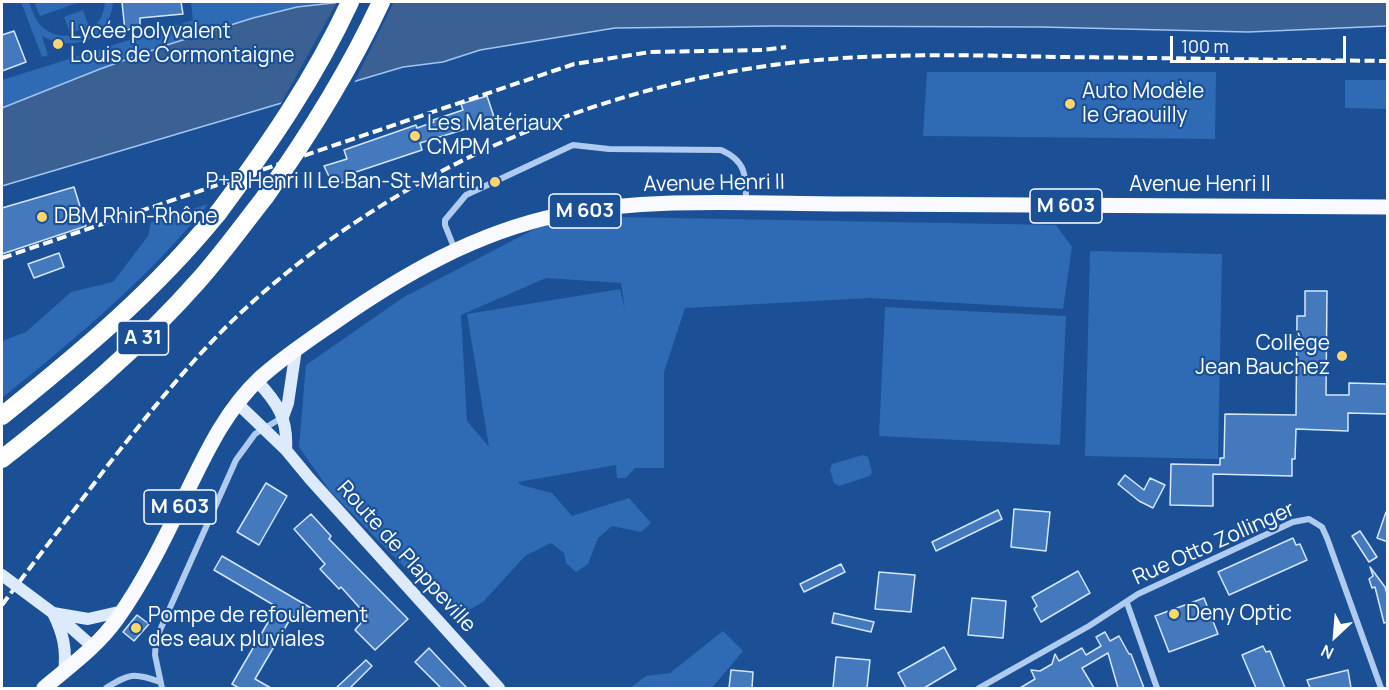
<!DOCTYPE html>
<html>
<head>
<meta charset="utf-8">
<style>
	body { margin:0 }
	#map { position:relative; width:1389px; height:690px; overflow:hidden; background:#1b5097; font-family:Manrope,sans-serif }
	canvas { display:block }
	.frame { position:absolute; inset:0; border:3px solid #fff; pointer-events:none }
	.north { position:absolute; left:1305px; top:606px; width:60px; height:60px; -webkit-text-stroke:4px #1b5097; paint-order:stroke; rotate:206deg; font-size:16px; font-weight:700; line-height:24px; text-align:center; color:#fff }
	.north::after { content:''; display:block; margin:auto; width:21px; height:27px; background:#fff; clip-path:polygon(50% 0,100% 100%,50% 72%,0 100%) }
	.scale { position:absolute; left:1170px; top:36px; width:176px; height:27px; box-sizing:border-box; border:3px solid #fff; border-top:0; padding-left:8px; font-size:18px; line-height:21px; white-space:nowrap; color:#fff; -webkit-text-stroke:4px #1b5097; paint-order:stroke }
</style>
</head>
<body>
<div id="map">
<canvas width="1389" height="690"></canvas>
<div class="frame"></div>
<div class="north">N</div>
<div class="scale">100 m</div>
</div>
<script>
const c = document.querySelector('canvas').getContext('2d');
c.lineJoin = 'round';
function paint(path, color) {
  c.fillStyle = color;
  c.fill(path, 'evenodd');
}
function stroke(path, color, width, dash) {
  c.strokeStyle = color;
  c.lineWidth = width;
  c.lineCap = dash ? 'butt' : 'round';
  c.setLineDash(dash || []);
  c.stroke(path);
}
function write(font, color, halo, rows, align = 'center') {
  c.font = font + ' Manrope,sans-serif';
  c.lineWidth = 4.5;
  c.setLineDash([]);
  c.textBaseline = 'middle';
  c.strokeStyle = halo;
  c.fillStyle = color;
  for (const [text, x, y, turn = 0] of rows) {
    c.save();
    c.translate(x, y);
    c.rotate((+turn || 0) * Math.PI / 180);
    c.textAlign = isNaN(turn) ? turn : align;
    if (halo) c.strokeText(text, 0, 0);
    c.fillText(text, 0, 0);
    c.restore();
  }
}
paint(new Path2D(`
	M21 2H29C31 7 33 14 36 19 48 41 81 41 97 23 103 17 104 9 105 2H113C110 40 73 53 42 36L48 55 42 57Z
	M34 2H80L40 16Z
	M191 2H342L297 7 194 36 100 69 2 108V80L193 20Z
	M83 10 89 27 70 33 64 17Z
	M927 72H1216L1215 139 923 136Z
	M1345 80H1387V109L1345 108Z
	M208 204C149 278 76 338 2 398V341L26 332 71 292 113 282 148 236 151 222Z
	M560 216 1056 225 1072 247 1063 309 870 298 685 308 664 372V468H635L626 478H617L616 465 518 482 521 485 552 493 572 516 629 498 651 523 641 532 612 526 598 538 588 564 576 572 566 563 564 553 551 543 525 556 483 602 454 618 330 491 299 447 306 365 404 297ZM546 278 621 283 625 310 620 289 467 314 489 447 467 421 461 315Z
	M1090 251 1222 254 1218 459 1085 456Z
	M885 307 1066 316 1060 445 879 436Z
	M863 455 868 457 872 472 870 476 839 486 834 483 830 470 832 464Z
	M723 631 743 651 712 688H630L646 676 670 673Z`), '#2f6ab4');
const water = new Path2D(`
	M342 2H1387V26L1248 32 1041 27 774 26 615 28 480 50 443 62 403 67 2 186V108L100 69 170 44 253 18 297 7Z`);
paint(water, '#3b6194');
stroke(water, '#a2c6f2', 1.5);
paint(new Path2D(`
	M337 2H394L353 85 279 107Z`), '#1b5097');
const building = new Path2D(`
	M122 2H181L183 14 140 18V25L125 31Z
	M14 31 26 62 2 71V35Z
	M487 96 494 117 468 125 469 128 420 143 422 150 353 173 355 179 333 185 324 166 347 159 344 150 416 125 417 128 434 122 433 120 463 110 461 104Z
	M74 187 86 226 2 254V208Z
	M59 253 64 267 34 278 28 264Z
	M1305 291H1327L1326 395H1349V383L1388 384V414L1348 413V431L1296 429 1295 459H1292V476L1213 474V506L1170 505 1171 464 1220 465V458H1224L1225 414 1296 415 1297 316H1305Z
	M1125 475 1144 490 1150 478 1165 485 1153 508 1139 501 1118 484Z
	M266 483 287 496 259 545 237 532Z
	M1014 509 1050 512 1046 551 1011 547Z
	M998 510 1002 519 936 551 932 542Z
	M1386 512H1388V542L1377 538Z
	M311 514 331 536 329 539 408 619 375 650 355 630 367 616 341 587 339 589 320 569 325 564 294 529Z
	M1360 531 1377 557 1369 562 1352 536Z
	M1293 538 1296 545 1300 544 1307 560 1229 595 1218 572Z
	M222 556 311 608 302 622 292 616 255 679 271 688H239L232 684 277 607 214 570Z
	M841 564 845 572 804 592 800 584Z
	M1370 567 1385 587 1388 598V622L1384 623 1375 587 1372 588 1369 579 1373 576Z
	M1078 571 1090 593 1041 622 1034 609 1037 606 1032 597Z
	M879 572 915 575 911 612 875 609Z
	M972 598 1006 601 1003 638 968 635Z
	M1204 598 1218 634 1169 652 1155 616Z
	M834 613 874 622 871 632 832 623Z
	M137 615 149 624 134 641 123 632Z
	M1105 632 1110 641 1119 636 1129 654H1131L1144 688H1118L1108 653 1082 668 1094 688H1020L1035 679 1031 670 1040 671 1052 664 1055 654 1059 661 1082 648 1086 655 1101 646 1096 637Z
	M1263 646 1266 652 1270 651 1285 688H1256L1242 655Z
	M944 647 956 669 924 688H906L898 673Z
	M429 648 443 663 467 688H441L415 662Z
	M836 657 870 660 867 688H833Z
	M366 660 372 666 350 688H336Z
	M731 670 753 672 752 688H729Z
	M1348 670 1351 688H1310L1307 680Z`);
paint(building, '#4479be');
stroke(building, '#d5e6fb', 1.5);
stroke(new Path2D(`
	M455 250 445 225V220L466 195 573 145 609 149 721 150C746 161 746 175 746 201
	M1127 603 1157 688
	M106 688C129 674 133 672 160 682
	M162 688 155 655 156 639 236 460 255 434 283 417
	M979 688 1089 626 1138 594 1293 522 1309 519 1322 527 1327 538 1381 688`), '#afccf0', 6);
stroke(new Path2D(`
	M257 381C278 403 288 419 286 450
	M237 403 286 450 310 479 499 688
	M283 417 288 403 296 349
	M53 613 88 619 123 611
	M53 613C63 633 67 649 64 672
	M59 617 93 647`), '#dceafb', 12);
stroke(new Path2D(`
	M44 688C70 666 97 647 117 619 144 581 165 538 185 496 206 453 225 411 260 378 283 357 309 340 335 322 404 274 475 233 559 215 653 196 760 204 856 204 1033 204 1210 206 1388 207`), '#f8faff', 15);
stroke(new Path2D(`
	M2 416C80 353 154 292 218 213
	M2 459C72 404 140 347 199 280 222 254 243 225 265 197`), '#fff', 18);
stroke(new Path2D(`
	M2 258 574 64 650 52 763 50 786 47
	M2 605C37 558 73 512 108 465 146 417 184 369 227 326 373 183 572 93 773 65 869 52 964 55 1060 57 1169 58 1278 60 1388 61`), '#fff', 4, [10, 4.5]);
stroke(new Path2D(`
	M2 575 53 613`), '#dceafb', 12);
stroke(new Path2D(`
	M265 197C309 135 349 71 381 2
	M218 213C268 146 315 78 350 2`), '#fff', 18);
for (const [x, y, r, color] of [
	[58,44,6,"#ffd66e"],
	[1070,104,6,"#ffd66e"],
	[415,136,6,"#ffd66e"],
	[495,182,6,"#ffd66e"],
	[42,217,6,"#ffd66e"],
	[1342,356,6,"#ffd66e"],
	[1174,614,6,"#ffd66e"],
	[136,628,6,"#ffd66e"]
]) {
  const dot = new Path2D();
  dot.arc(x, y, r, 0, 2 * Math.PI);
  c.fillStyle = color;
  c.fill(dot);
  stroke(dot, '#1b5097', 2);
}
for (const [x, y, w] of [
	[1066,206,72],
	[585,211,72],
	[143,338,51],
	[180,507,72]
]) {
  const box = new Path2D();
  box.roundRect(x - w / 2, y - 17, w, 34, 4.5);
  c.fillStyle = '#1b5097';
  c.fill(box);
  stroke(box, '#fff', 1.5);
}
write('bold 20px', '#fff', null, [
	["M 603",1066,206],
	["M 603",585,211],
	["A 31",143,338],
	["M 603",180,507]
]);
write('21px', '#fff', '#1b5097', [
	["Lycée polyvalent",70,32],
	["Louis de Cormontaigne",70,56],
	["Auto Modèle",1082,92],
	["le Graouilly",1082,116],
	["Les Matériaux",427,124],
	["CMPM",427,148],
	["P+R Henri II Le Ban-St-Martin",483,182,"right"],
	["DBM Rhin-Rhône",54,217],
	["Collège",1330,344,"right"],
	["Jean Bauchez",1330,368,"right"],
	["Deny Optic",1186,614],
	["Pompe de refoulement",148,616],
	["des eaux pluviales",148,640]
], 'left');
write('21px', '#fff', '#1b5097', [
	["Avenue Henri II",714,184,-1],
	["Avenue Henri II",1200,185],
	["Rue Otto Zollinger",1214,544,-24],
	["Route de Plappeville",406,557,48]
]);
</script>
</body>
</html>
